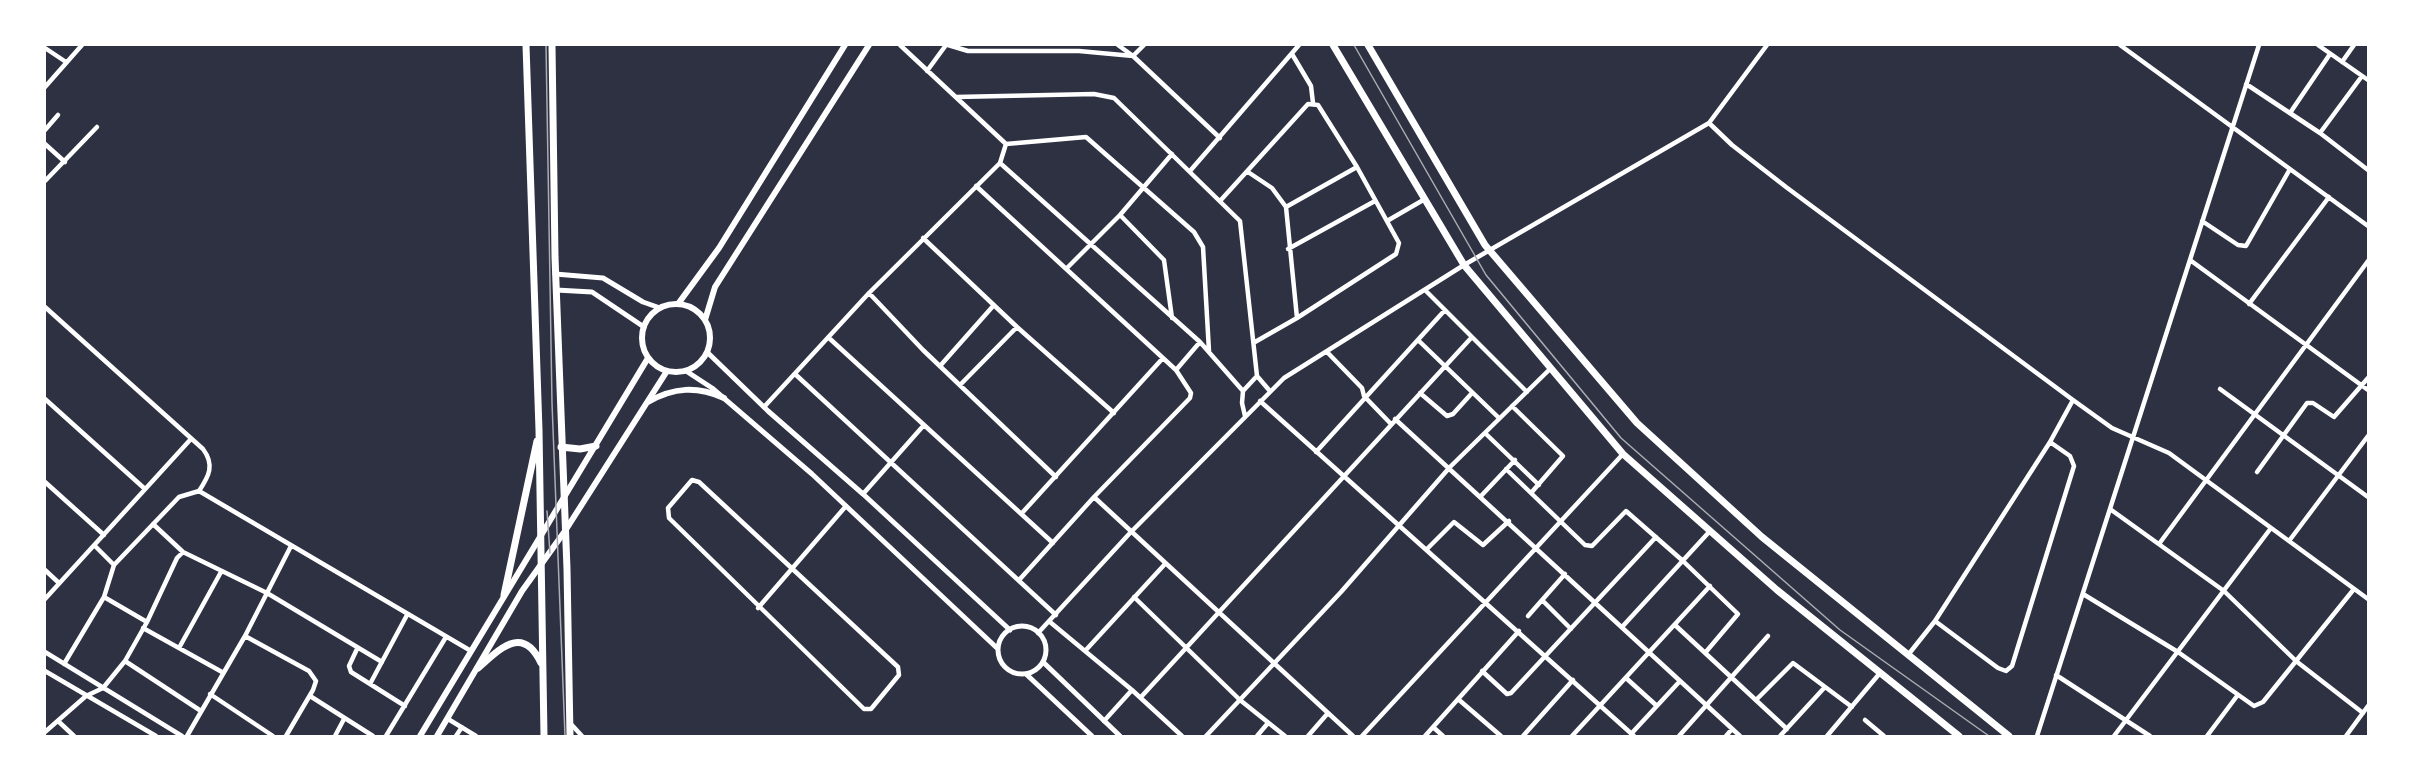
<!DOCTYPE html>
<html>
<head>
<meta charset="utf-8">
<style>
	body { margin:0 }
	#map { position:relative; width:2413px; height:781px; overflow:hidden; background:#2d3142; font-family:"Open Sans",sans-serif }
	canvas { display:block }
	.frame { position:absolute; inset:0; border:46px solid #fff; pointer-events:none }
</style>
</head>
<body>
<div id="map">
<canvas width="2413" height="781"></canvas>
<div class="frame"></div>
</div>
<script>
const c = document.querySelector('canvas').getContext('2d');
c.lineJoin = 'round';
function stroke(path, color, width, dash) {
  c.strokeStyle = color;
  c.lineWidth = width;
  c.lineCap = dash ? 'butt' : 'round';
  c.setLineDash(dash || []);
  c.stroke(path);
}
stroke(new Path2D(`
	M900 45 1006 144 1086 137 1194 232 1203 247 1209 351
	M948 45 968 51H1079L1133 56 1220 138
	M1118 45 1133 56 1144 45
	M2120 45 2368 226
	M2318 45 2368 80
	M45 48 66 62
	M1292 54 1311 86 1313 103
	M2342 62 2354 45
	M927 71 946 45
	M2246 84 2320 133 2368 170
	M45 87 82 45
	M956 97 1094 94 1114 98 1240 221 1257 376 1269 390
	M2290 113 2330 54
	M1709 123 1732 145 1786 187 2073 400 2112 428 2169 453 2368 599
	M45 130 58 115
	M2320 133 2362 76
	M45 144 65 162
	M1000 163 1200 342 1243 391 1242 403 1245 416
	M1190 171 1299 45
	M1248 172 1272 188 1286 207 1297 318
	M45 181 97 127
	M976 186 1176 370 1191 393 1190 398 1094 497 1020 579
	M1220 201 1308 104 1318 105 1357 167 1399 243 1396 254 1297 318 1255 342
	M1286 207 1357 167
	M1120 215 1164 260 1172 318
	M1387 221 1425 199
	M2202 221 2238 245 2246 246 2290 169
	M923 238 1017 327 1114 413
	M1288 249 1375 201
	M2190 260 2368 390
	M1066 269 1120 215 1172 154
	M869 293 923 350 1056 477
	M2249 304 2329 197
	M45 307 203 449C215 465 209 476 199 491
	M1472 337 1527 392
	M829 338 1053 543
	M1418 340 1499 418
	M1327 352 1362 388 1364 396 1391 424
	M940 366 994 305
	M1176 370 1200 342
	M795 374 1056 615
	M960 385 1017 327
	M2220 389 2368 497
	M1243 391 1257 376
	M1420 393 1447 416 1453 414 1472 393
	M45 399 145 489
	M1260 401 1634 736
	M1512 406 1563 456 1531 493
	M764 407 869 293 1000 163 1006 144
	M1395 419 1740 736
	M1485 433 1539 485
	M1316 452 1445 310
	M1506 469 1585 545 1592 546 1626 511 1683 561 1738 614 1705 653
	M2257 472 2307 403H2313L2334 417 2368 378
	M692 480 699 482 898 667 899 675 871 709H864L669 518 668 508Z
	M45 482 104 535
	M199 491 471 651
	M863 494 924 425
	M1481 496 1515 460
	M1094 497 1353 736
	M2110 509 2224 591 2296 661 2363 713
	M1022 513 1163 358
	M153 524 183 552 267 593 382 662
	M2289 541 2368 436
	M2159 544 2368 261
	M95 546 114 565
	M1427 549 1454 522 1483 545 1509 521
	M45 570 59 583
	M2083 594 2178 652 2254 706 2263 702 2354 589
	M104 597 147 622
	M1134 597 1240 700 1285 736
	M45 599 190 440
	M1542 600 1571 629
	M758 608 846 506
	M1528 616 1565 574
	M1935 621 1998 668 2006 671 2012 666 2074 466 2070 456 2050 442
	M1050 622 1132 690 1182 736
	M1675 625 1787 729
	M1622 627 1710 531
	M143 628 222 672
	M1038 633 1130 533 1284 378 1464 265 1709 123 1767 45
	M245 636 309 671 316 681 313 690 286 736
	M179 648 221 572
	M357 649 349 666 351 672 405 706
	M1085 651 1165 564
	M45 652 182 736
	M1908 655 1935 621 2050 442 2073 400
	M125 661 201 711
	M64 664 104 597 114 565 179 497 199 491
	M45 671 156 736
	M1482 671 1507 694 1511 693 1656 537
	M2056 675 2150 736
	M1626 678 1657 706
	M370 684 407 615
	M210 694 273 736
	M310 696 373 736
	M1141 697 1472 337 1426 291
	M1458 699 1501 736
	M1756 700 1793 663 1852 707
	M448 719 476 736
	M1865 720 1884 736
	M58 721 74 736
	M1104 721 1132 690
	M570 723 582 736
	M1433 727 1443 736
	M45 732 86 696 103 688 125 661 147 622 177 558 183 552
	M1631 734 1680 681
	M187 736 245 636 291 546
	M335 736 344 719
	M386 736 446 637
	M456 736 462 727
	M1206 736 1341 592 1450 467 1550 369
	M1257 736 1268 723
	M1308 736 1328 713
	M1362 736 1623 454
	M1425 736 1519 631
	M1523 736 1573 680
	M1572 736 1710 586
	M1679 736 1768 636
	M1726 736 1732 729
	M1780 736 1825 687
	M1827 736 1880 673
	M2037 736 2259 45
	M2114 736 2271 528
	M2207 736 2237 696
	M2346 736 2368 706`), '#fff', 4.5);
stroke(new Path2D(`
	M555 274 603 278 643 302 660 308
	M556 290 592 292 644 327
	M707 352 768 411 863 494 1010 630
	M686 371 712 388 812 474 998 649
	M998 650a24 24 0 1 1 48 0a24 24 0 1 1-48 0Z
	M1043 662 1120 736
	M1026 674 1092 736`), '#fff', 5);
stroke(new Path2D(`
	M678 304 719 248 845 45
	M642 338a34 34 0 1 1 68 0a34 34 0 1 1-68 0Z
	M705 320 715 287 869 45
	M648 402C674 387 697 386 724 398
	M420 736 648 358
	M437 736 522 591 565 531 667 371`), '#fff', 6);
stroke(new Path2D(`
	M526 45 539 430 544 736
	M552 45 555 257 567 569 570 736
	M1333 45 1464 265 1623 454 1777 590 1959 736
	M1368 45 1485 245 1637 423 1762 537 2009 736
	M561 447 580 449 596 446
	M504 595 537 441
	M478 668C498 651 522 623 541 663`), '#fff', 7);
stroke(new Path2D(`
	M546 45 552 403 565 736
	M1354 45 1486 275 1621 438 1840 630 1989 736
	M547 511 550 553`), '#abadb3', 1.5);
</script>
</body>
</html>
